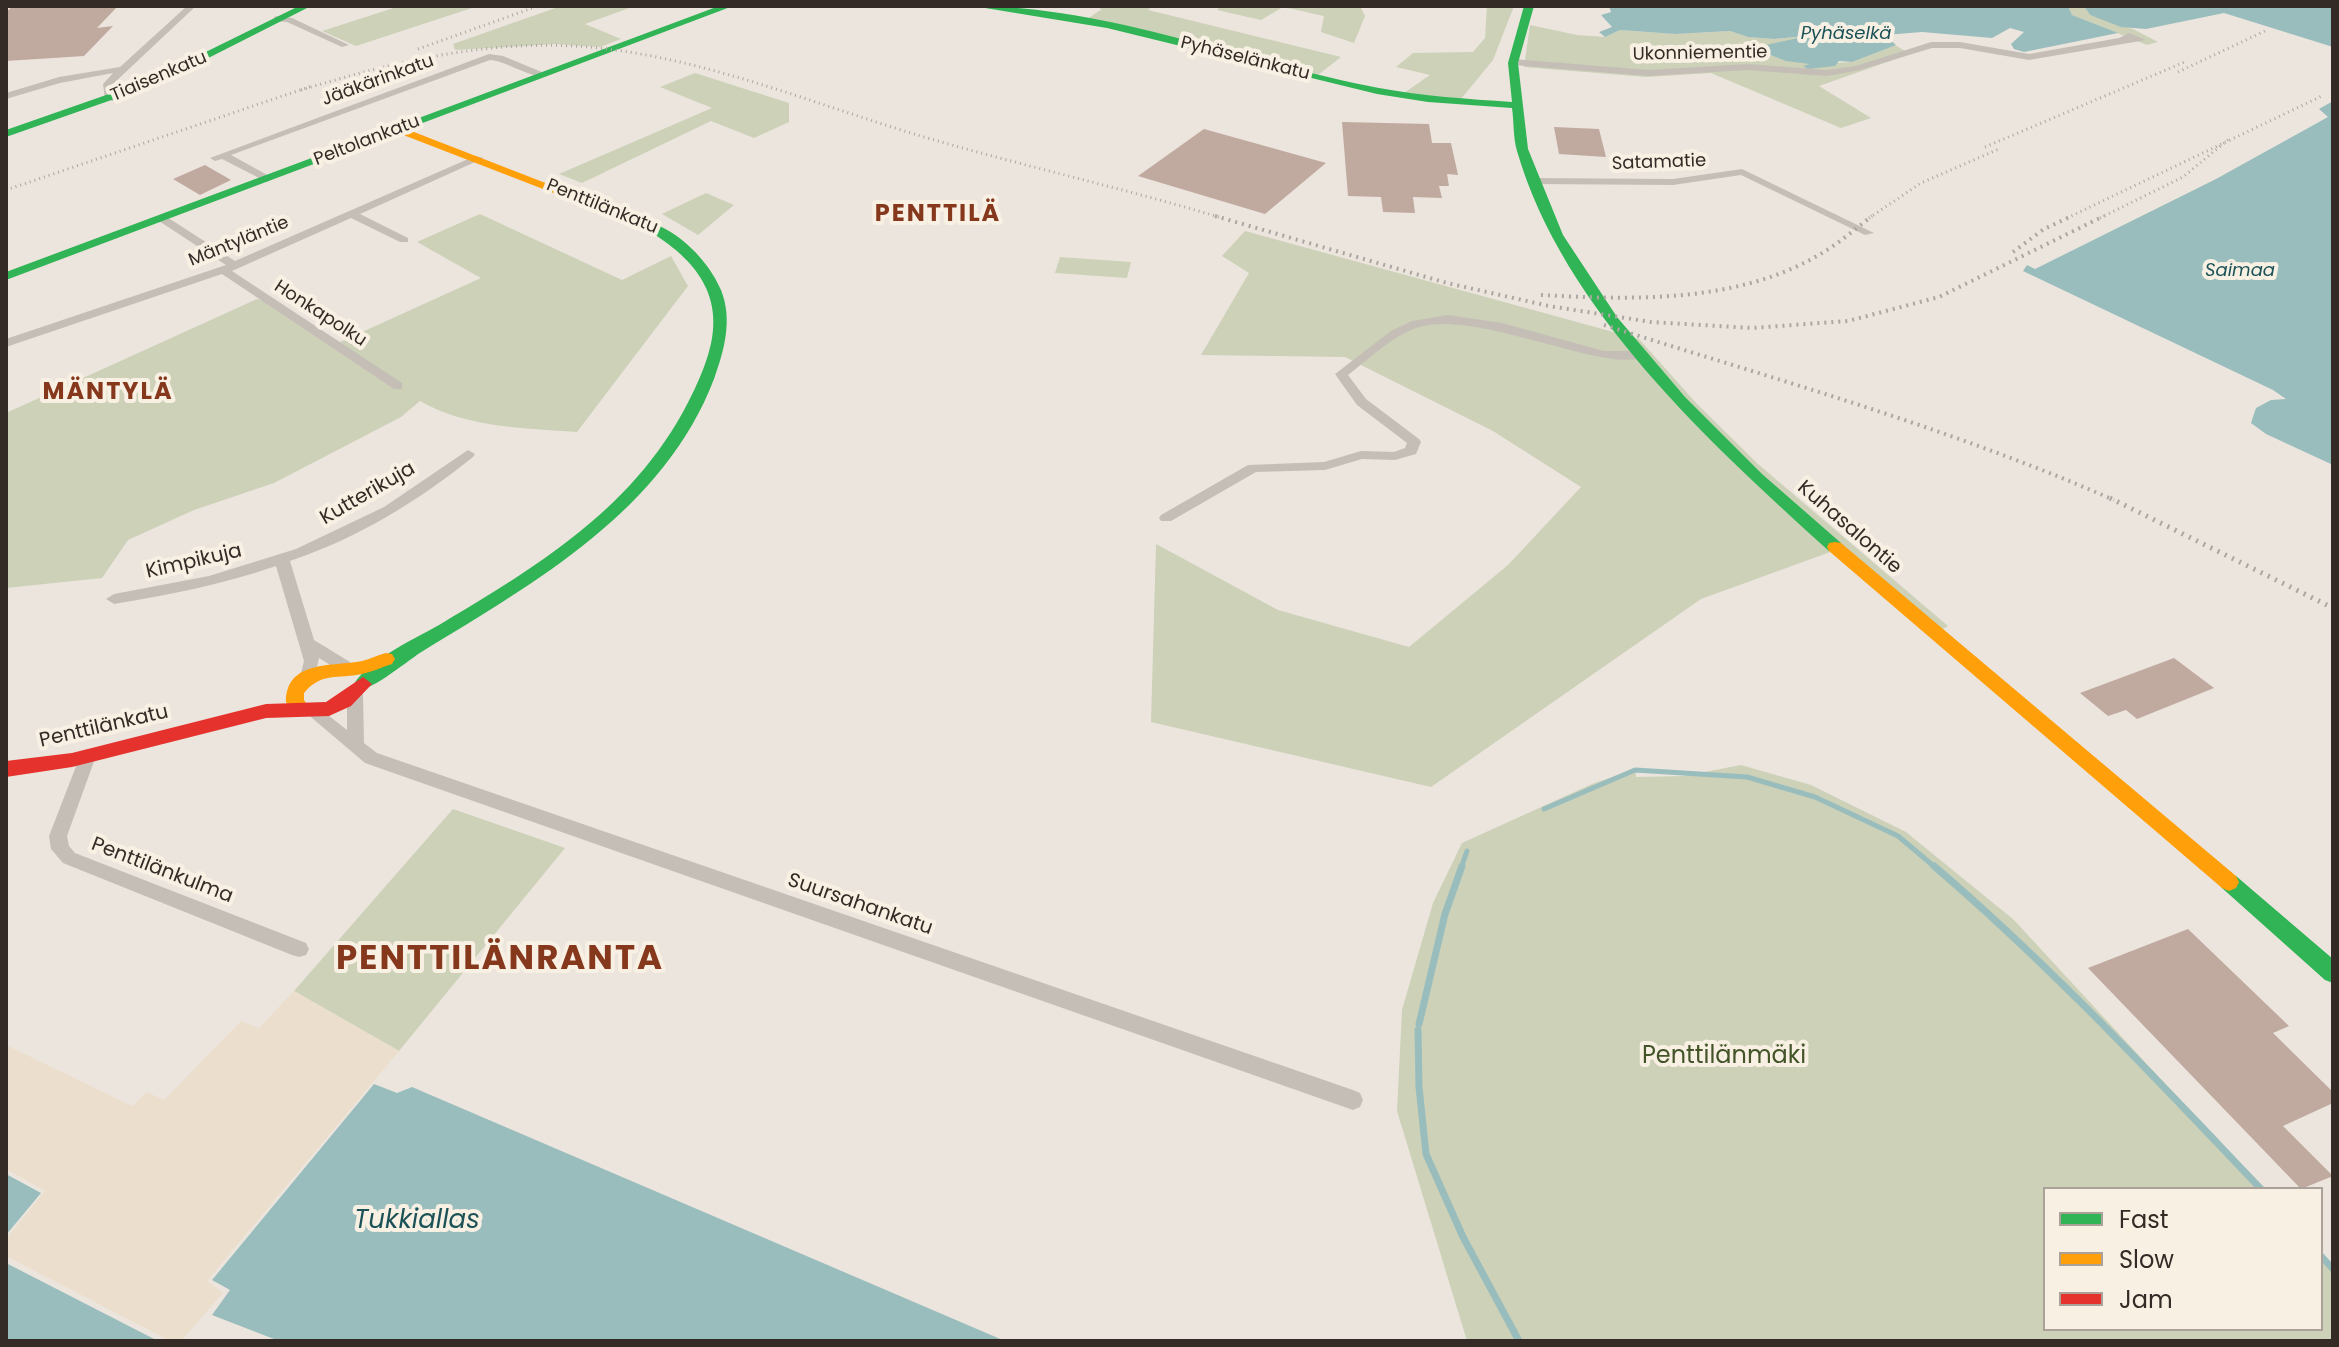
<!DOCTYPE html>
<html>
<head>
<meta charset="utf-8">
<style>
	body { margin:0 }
	#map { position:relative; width:2339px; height:1347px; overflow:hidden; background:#ece5de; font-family:Poppins,sans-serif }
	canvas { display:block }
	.frame { position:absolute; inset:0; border:8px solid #352b26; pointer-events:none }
	.legend { position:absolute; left:2043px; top:1187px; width:280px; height:144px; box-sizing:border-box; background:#f9f0e4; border:2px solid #aba198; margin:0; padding:10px 14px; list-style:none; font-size:24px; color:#352b26 }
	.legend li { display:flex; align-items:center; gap:16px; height:40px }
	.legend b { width:40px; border:2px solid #aba198 }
</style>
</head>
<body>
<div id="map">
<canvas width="2339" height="1347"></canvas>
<div class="frame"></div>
<ul class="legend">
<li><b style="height:10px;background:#30b455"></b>Fast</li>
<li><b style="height:10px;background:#ff9f0a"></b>Slow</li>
<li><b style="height:10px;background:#e5322d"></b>Jam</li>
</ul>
</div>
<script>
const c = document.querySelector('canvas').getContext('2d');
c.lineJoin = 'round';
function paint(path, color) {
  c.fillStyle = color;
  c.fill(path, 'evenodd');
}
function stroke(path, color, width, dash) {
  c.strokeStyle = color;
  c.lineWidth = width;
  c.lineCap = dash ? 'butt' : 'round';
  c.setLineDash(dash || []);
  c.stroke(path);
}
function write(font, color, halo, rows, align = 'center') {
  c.font = font + ' Poppins,sans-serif';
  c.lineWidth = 8;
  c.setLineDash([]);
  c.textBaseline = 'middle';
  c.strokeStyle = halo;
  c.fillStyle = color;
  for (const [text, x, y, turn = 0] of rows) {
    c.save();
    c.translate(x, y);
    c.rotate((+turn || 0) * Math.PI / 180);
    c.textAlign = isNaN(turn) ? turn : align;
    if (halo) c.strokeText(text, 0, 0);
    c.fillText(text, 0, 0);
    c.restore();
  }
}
paint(new Path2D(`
	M400 6H478L356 46 322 31Z
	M561 6H635L585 24 621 39 600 47 556 44 455 50 453 44Z
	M1091 6H1152L1148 10 1341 57 1318 75 1087 19 1102 9Z
	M1221 6H1360L1365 16 1354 43 1321 32 1324 16 1283 7 1261 20 1217 10Z
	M1487 6H1514L1493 60 1461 99 1404 93 1430 75 1396 67 1413 53 1473 52 1485 38Z
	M2068 6H2084L2090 15 2133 29 2158 42 2147 45 2072 15Z
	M1530 25 1577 35 1605 37 1620 30 1675 34 1730 31 1748 37 1774 39 1808 36 1763 54 1813 64 1852 62 1895 45 1910 54 1819 86 1871 118 1841 128 1711 73 1646 77 1524 67Z
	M695 73 789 103V122L754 138 711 121 582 183 559 174 712 108 660 87Z
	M706 193 734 205 698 235 662 214Z
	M480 214 622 280 671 256 688 286 577 432C524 428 467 428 420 401L401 417 274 483 194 510 128 540 102 578 6 588V413L257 299 275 303 338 343 481 278 417 242Z
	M1245 231 1639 339 1697 404 1758 464 1948 626 1941 630 1844 547 1701 599 1431 787 1151 722 1156 544 1278 610 1409 647 1508 565 1581 487 1493 431 1345 357 1201 355 1249 273 1222 256Z
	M1060 257 1131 262 1127 278 1055 273Z
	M1741 765 1811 785 1906 832 2014 920 2262 1189H2045V1329H2321V1253L2333 1267V1341H1467L1397 1111 1402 1010 1433 903 1462 843 1592 784 1635 769 1636 777 1684 776Z
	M453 809 565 848 399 1051 294 991Z`), '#ccd1b8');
paint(new Path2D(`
	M294 991 399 1051 207 1281 223 1293 181 1341H170L6 1256V1239L45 1191 6 1169V1045L132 1106 147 1092 164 1100 241 1021 259 1028Z`), '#ebdecc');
paint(new Path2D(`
	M1609 6H2068L2072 15 2118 33 2024 52 2014 49 2011 44 2024 32 2010 28 1992 38 1922 32 1885 35 1896 45 1852 62 1839 61 1835 66 1808 69 1803 66 1810 64 1786 61 1752 48 1807 36 1774 39 1748 37 1730 31 1675 34 1620 30 1605 37 1599 32 1612 27 1601 15 1611 12Z
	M2084 6H2333V47L2224 13 2146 29 2121 27 2090 15Z
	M2333 101V465L2266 434 2251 423 2256 408 2271 400 2286 399 2273 390 2023 271 2027 265 2035 269 2216 179 2328 117 2319 109Z
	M374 1084 397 1093 412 1087 1005 1341H279L212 1315 230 1290 212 1280Z
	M6 1174 41 1193 6 1235Z
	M6 1263 158 1341H6Z`), '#99bdbd');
stroke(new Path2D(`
	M1544 809 1635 770 1747 777 1815 797 1898 836 1936 868
	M1461 868 1467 851`), '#99bdbd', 5);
stroke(new Path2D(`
	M1934 866C2051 966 2155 1078 2261 1189
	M1419 1024 1445 914 1462 866
	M1418 1030 1419 1087 1426 1154 1463 1237 1519 1341
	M2321 1256 2333 1269`), '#99bdbd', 7);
paint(new Path2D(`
	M13 6H118L97 28 113 26 84 56 6 61V12Z
	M1342 122 1429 124 1432 143H1451L1458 175 1447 174 1449 186H1439L1442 198 1413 197 1415 213 1383 212 1381 197 1348 196Z
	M1554 127 1599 129 1606 157 1559 154Z
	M1204 129 1326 163 1265 214 1138 176Z
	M205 165 231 180 200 195 173 179Z
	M2174 658 2214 688 2137 719 2126 710 2108 716 2080 693Z
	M2188 929 2289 1026 2273 1033 2333 1092V1103L2283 1126 2333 1176 2301 1189 2088 968Z`), '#c0a99f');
paint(new Path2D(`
	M187 6H196L113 84V101L105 99 103 84 113 73 60 83 6 99V93L59 77 120 67Z
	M277 16 292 18 349 45 342 47 287 22 274 21V17Z
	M2129 33 2146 40 2029 60 1960 48H1932L1860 70 1827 76 1747 70 1648 76 1513 65 1509 62 1513 59 1648 70 1747 64 1827 70 1856 66 1931 42H1960L2029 54 2119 38Z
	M489 54 503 56 549 75C533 81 508 61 490 60L231 155 271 177 272 179 267 182 222 159 215 161 210 158Z
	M475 156 484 158 360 214 408 238V242H400L351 218 232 271 402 383V389H394L222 274 6 347V339L226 265 159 221V217H167L235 261Z
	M1742 169 1874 233 1865 235 1741 175 1673 185 1532 184 1527 181 1532 178 1673 179Z
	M1448 315 1502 323 1604 351H1641L1647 355C1615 378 1479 309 1419 327 1393 335 1369 359 1348 375L1366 399 1419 439 1421 442 1416 454 1395 460 1362 459 1325 470 1256 472 1171 521H1161L1159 518 1161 515 1248 465 1324 462 1361 451 1394 452 1405 448 1407 443 1357 405 1335 374 1391 331 1412 321Z
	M468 450 475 454 473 457C417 502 358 538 290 561L314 640 350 662 352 666 350 670H338L319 658 314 681H302L300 677 304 661 276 566C224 584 169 595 114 604L106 599 114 594 209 576 296 549 384 507Z
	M355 689 361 691 363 695 364 743 377 753 1353 1090 1360 1093 1363 1100 1360 1107 1353 1110 365 763 305 712 307 708H319L347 730V695L349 691Z
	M88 749 94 751 96 756 67 836 69 846 75 853 306 943 309 949 306 955 299 957 292 955 63 863 51 849 49 836 80 756 82 751Z`), '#c5beb7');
paint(new Path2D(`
	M299 6H311L157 84 6 137V130L149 80Z
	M719 6H733L6 280V272Z
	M973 6C1107 6 1247 63 1379 88 1423 96 1467 99 1512 102L1508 63 1524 6H1534L1518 63 1528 149 1563 235 1617 317 1685 397 1762 474 1841 543 1843 547 1841 551H1829C1710 443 1563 310 1517 151 1513 138 1514 122 1512 108L1428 102 1377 94 1107 28Z
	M648 221C680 232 708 260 721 290 733 320 724 351 714 379 664 510 536 582 423 651 408 660 370 693 357 689L354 684C369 659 419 637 444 622 555 556 655 493 704 367 730 301 700 261 644 228L642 225Z
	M2229 873 2236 876 2333 959V983L2325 980 2222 888 2219 882 2222 876Z`), '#30b455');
paint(new Path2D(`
	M393 127H401L654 225 644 228 393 131Z
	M1835 542 1841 543 2236 876 2239 882 2236 888 2229 891 2222 888 1829 551 1827 547 1829 543Z
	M386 653 392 654 395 659 392 664C382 667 372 672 362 674 338 679 321 672 304 693V700L310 709 308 714H294L286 702C286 659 334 667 362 661 370 659 378 655 386 653Z`), '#ff9f0a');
paint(new Path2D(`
	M363 677 372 684 351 706 329 716 266 718 72 767 6 777V761L72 753 266 704 326 702Z`), '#e5322d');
stroke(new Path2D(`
	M418 49 538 6
	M2178 72 2265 31
	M301 90C390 63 481 41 574 46 694 53 810 103 924 137 1023 166 1123 188 1222 218
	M1985 147 2187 61
	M6 190 312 86
	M1869 218 1921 183 2001 148
	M2067 218 2322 96
	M2100 218 2183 177 2229 139`), '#aca6a2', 3, [1, 4]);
stroke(new Path2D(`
	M1215 216 1447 283 1549 306 1651 322 1752 328 1848 321 1939 297 2104 216
	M2013 252 2044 229 2072 216
	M1541 295C1632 300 1735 303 1817 256 1837 245 1854 230 1872 216
	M1604 325C1778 380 1947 427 2114 500`), '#aca6a2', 4, [2, 5]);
stroke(new Path2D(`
	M2110 498 2333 608`), '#aca6a2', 5, [2, 6]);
write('italic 18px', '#1a5257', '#f9f0e4', [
	["Pyhäselkä",1846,34],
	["Saimaa",2240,271]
]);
write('18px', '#352b26', '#f9f0e4', [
	["Ukonniementie",1700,54,-1],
	["Pyhäselänkatu",1245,59,14],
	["Tiaisenkatu",159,77,-23],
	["Jääkärinkatu",378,81,-20],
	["Peltolankatu",367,141,-21],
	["Satamatie",1659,163,-2],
	["Penttilänkatu",602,207,22],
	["Mäntyläntie",239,242,-22],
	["Honkapolku",320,314,33]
]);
write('20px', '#352b26', '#f9f0e4', [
	["Kutterikuja",368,494,-30],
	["Kuhasalontie",1849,528,41],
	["Kimpikuja",194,562,-13],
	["Penttilänkatu",104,727,-13],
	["Penttilänkulma",162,871,21],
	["Suursahankatu",860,905,19]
]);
c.letterSpacing = '2px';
write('bold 24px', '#86381c', '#f9f0e4', [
	["PENTTILÄ",938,215],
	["MÄNTYLÄ",108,393]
]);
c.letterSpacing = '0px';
write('24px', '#435429', '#f9f0e4', [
	["Penttilänmäki",1724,1057]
]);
write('italic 26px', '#1a5257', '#f9f0e4', [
	["Tukkiallas",417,1221]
]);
c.letterSpacing = '2px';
write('bold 34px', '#86381c', '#f9f0e4', [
	["PENTTILÄNRANTA",500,960]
]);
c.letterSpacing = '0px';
</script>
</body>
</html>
